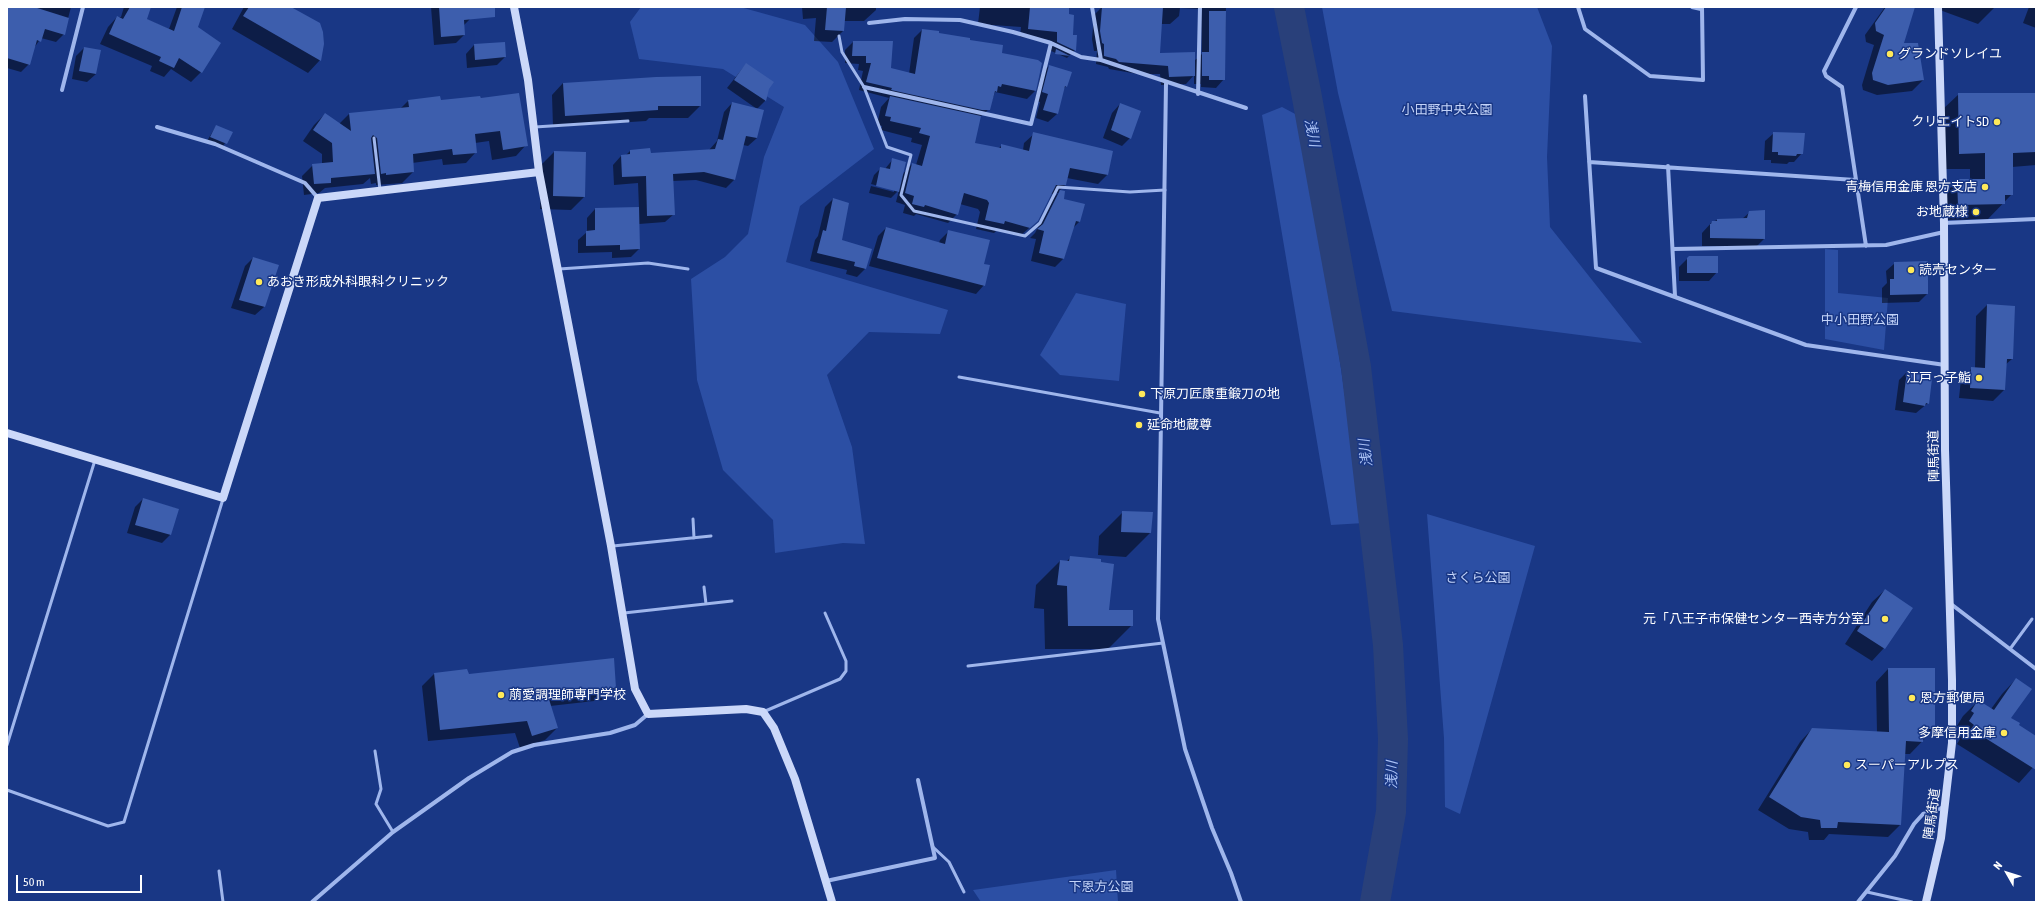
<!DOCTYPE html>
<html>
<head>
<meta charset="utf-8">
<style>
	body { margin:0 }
	#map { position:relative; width:2043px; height:909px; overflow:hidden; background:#193785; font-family:"Asap Condensed",sans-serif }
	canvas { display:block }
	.frame { position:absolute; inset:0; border:8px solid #fff; pointer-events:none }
	.north { position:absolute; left:1987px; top:853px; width:40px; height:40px; -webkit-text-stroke:3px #193785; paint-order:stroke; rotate:309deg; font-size:11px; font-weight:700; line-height:16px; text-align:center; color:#fff }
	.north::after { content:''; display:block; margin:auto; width:14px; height:18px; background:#fff; clip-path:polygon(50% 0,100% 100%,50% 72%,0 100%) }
	.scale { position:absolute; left:16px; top:875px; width:126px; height:18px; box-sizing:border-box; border:2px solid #fff; border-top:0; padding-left:5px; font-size:12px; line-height:14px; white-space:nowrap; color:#fff; -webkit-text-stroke:3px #193785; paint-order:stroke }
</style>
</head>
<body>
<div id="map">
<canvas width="2043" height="909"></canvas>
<div class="frame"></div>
<div class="north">N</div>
<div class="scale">50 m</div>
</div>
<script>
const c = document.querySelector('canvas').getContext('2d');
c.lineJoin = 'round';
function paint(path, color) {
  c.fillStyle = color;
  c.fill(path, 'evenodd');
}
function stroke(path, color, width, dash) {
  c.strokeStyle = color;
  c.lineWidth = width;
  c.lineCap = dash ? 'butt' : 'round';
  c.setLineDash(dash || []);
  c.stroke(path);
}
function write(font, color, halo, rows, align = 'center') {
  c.font = font + ' "Asap Condensed","Noto Sans JP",sans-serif';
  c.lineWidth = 3;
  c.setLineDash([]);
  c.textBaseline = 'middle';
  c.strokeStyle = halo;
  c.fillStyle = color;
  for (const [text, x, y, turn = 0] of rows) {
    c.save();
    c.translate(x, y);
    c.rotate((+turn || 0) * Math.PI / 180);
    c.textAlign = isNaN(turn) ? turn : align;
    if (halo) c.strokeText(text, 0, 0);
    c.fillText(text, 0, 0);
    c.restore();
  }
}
paint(new Path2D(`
	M641 7H740L805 25 838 62 874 149 800 206 786 262 948 310 940 334 869 332 827 375 852 447 865 544 843 543 775 553 773 520 723 470 697 380 691 279 725 257 748 234 764 157 784 107 723 69 639 59 630 22Z
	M1322 7H1537L1552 46 1547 157 1550 227 1642 343 1392 311 1338 93Z
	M1282 107 1299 116 1335 329 1364 523 1331 525 1262 115Z
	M1825 249 1838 250V293L1888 298 1884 350 1825 339Z
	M1076 293 1126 304 1119 381 1060 375 1040 355Z
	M1427 514 1535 546 1460 814 1445 807 1444 738Z
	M1116 870 1118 902H981L973 890Z`), '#2c4fa4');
paint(new Path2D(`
	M7 7H71L64 34 56 42 41 38 34 48 29 64 21 72 7 68Z
	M124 7H150L146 19 169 29 177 7H204L196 28 220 44 201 72 191 82 171 69 164 77 150 71 152 66 100 44 108 27 117 17H121Z
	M244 7H289L320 60 308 73 232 29Z
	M431 7H470V19L463 26 464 35 456 43 434 45Z
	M802 7H876V10L864 21H844L843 31 832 42 814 41 816 18 803 19Z
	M980 7H1068V15L1075 50 1067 58 1049 50 1050 40 1020 37 1021 27 978 24Z
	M1102 7H1226L1224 79 1216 88 1201 87V84H1194V75L1186 84 1161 85 1160 74H1138L1109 69 1108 67 1096 64 1097 51H1094L1092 39 1094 15ZM1180 8 1201 9 1202 54 1194 61 1159 54 1161 24H1170L1179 16Z
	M1885 7H1913L1903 44 1923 80 1912 91 1877 95 1863 90 1862 85 1874 45 1866 42 1865 35Z
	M1938 7H1995L1978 24 1937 9Z
	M2029 7H2036V28L2023 23Z
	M922 30 969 41 1001 54 1035 91 1027 99 995 92 989 109 980 117 974 144 998 149 1002 145 1023 150 1024 143 1034 134 1108 174 1098 184 1067 178 1066 184 1059 191H1064L1062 200 1080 221 1073 228 1064 258 1055 267 1031 261 1036 239 1030 238 1035 233 1052 200 1058 193 1050 194 1037 221 1020 236 997 230 994 233 976 229 980 212 978 209 960 204 957 214 948 223 916 214 914 216 903 213 905 205 896 202 899 190 891 198 869 193 871 186 894 192V190L871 184 874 175 881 168 885 169 893 159 902 175 912 164 916 165 922 145 911 142 912 138 881 130 882 126 877 125 881 107 889 98 859 90 863 71 858 70 859 64 845 63V50L853 42 890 69 909 74 914 38Z
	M504 43 505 57 497 65 467 68 466 54 474 45Z
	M84 48 96 74 87 82 72 79 76 56Z
	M746 64 768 89 765 101 757 109V138L748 146 743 145 734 180 726 188 696 180 672 181 674 214 665 222 639 224V249L631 257 612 258V252L578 253V240L587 232V218L595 209 639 208 638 183 614 185 613 165 621 156H625L630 151 651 154 709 150 717 141 724 112 732 103 757 109 727 88Z
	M1049 66 1066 86 1063 90 1057 114 1048 122 1036 118 1040 102 1035 101 1041 74Z
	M563 83 700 106 688 118H649L646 121 553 127 552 95Z
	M1959 94H2036V165L2012 167V194L1988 219 1943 220 1942 196 1958 180H1970V169H1944L1943 109Z
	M480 97 526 145 516 156 492 160 489 141 475 143 476 152 466 163 443 165 442 159 412 163 413 172 402 183 376 185V183L371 184 370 178 363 184 325 188 319 193 304 195 302 176 313 165 322 164V154L303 141 314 125 325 114 339 124 349 114 400 109 408 101H440Z
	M1120 104 1130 138 1122 146 1103 138 1112 113Z
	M216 126 231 133 222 148 207 141Z
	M1774 133 1802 153 1794 162H1789L1787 164 1771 163V160H1764L1765 141Z
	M554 152 585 153 584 197 571 210 540 209 542 164Z
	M833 199 841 241 865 269 857 277 846 274 847 270 810 261 815 240 818 236 825 207Z
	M1750 212 1764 239 1756 247 1702 246V233L1712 222 1717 220 1742 219Z
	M886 228 939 243 940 240 949 231 983 265 984 285 976 294 869 266 878 236Z
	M253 258 277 265 264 307 255 315 231 308 245 266Z
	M1687 259 1717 272 1709 281H1679V267Z
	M1895 263 1927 294 1919 302 1882 303V288L1887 283 1886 271Z
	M1987 305 2012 359 2005 365 2004 390 1993 401 1959 398 1961 379 1972 368H1975L1976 316Z
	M1907 372 1927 380 1928 403 1916 413 1895 410 1899 380Z
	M143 499 178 509 170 535 162 543 127 533 135 507Z
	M1123 512 1150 533 1126 557 1098 555 1099 536Z
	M1071 557 1108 611 1132 625 1108 649H1045L1044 609 1034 608 1036 585 1060 561 1066 562Z
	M1885 590 1884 648 1872 661 1845 644 1872 602Z
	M1888 669 1934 729 1910 754H1904L1900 825 1888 837 1829 834 1824 840H1809L1808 832 1789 829 1758 810 1800 742 1812 729 1877 733 1876 682Z
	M434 674 468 675 615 688 603 700 550 706 557 728 545 740 520 748 515 733 428 741 422 686Z
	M2016 679 2010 718 2017 726 2036 738V764L2019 783 1957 744 1960 739 1955 736 1960 728 1957 726 1963 716 1978 701 1991 709 2002 694Z`), '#0007');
stroke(new Path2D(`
	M1289 7 1306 92 1356 367 1388 645 1393 739 1391 812 1375 902`), '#29407a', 30);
paint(new Path2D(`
	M7 7H34L69 18 65 35 45 29 41 42 37 40 30 65 7 58Z
	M130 7H151L147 19 174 31 182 7H205L198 27 221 43 202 73 179 58 174 68 159 61 161 57 109 34 117 16 123 19Z
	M249 7H291L320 23 323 32 324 44 321 61 243 16Z
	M439 7H495V17L464 20 465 35 441 37Z
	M827 7H846L844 31 825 30Z
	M1030 7H1069V14L1074 15 1073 35H1077L1076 51 1057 42V32L1028 29Z
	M1102 7H1163L1160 53 1195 52V76L1169 77 1168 66 1119 62 1116 59 1104 56V44L1102 43 1100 31Z
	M1886 7H1915L1904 43H1918L1924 80 1888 85 1873 80 1872 73 1884 35 1876 31 1875 23Z
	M1209 11H1226L1225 80H1209V76H1202V52H1209Z
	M922 29 939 31V33L970 38V40L1003 45 1002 53 1038 60 1042 63 1036 91 1002 84 1001 87 998 86 997 92 995 91 990 110H982L891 90 892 88 866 82 871 63H866V56H852L853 41H893L891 68 915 74Z
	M505 42 506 57 475 60 474 44Z
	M84 47 101 50 96 74 79 71Z
	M1056 49 1070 56 1055 54Z
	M746 63 774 82 769 89 766 101 734 80Z
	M1049 65 1072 72 1067 87 1065 86 1058 114 1043 110 1048 94 1042 92Z
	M701 76V106H658V110L565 116 563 83 656 77Z
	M519 93 528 146 503 150 500 131 475 134 477 153 453 155 452 149 413 154 414 172 386 175V173L381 174 377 138 373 135 371 138 375 174 331 178V183L314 184 312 164 333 162 332 143 313 130 325 113 351 131 349 113 409 107 408 100 440 96 441 100 480 96 481 98Z
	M1958 93H2036V152L2013 153V195H2005V204L1958 205 1957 179H1985V153L1959 154Z
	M890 96 981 116 975 143 1001 148V144L1029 151 1033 132 1113 151 1108 175 1070 168 1066 185H1056L1038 221 1030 228 1005 221 1004 224 985 220 989 203 987 200 964 193 958 215 925 205 924 207 912 204 914 196 905 193 912 163 922 166 930 136 919 133 921 128 890 121 891 117 885 116Z
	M732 102 764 110 757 138 746 136 735 180 704 172 673 174 675 215 647 216 646 176 622 177 621 155 630 154V150L650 148 651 153 715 149 718 139 723 140Z
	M1120 103 1141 111 1131 139 1111 130Z
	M216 125 233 132 227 144 210 137Z
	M1773 132 1805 133 1803 154H1797L1796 156 1778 155V152H1772Z
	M554 151 586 152 585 197 553 196Z
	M892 158 906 162 899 192 876 186 880 167 890 169Z
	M1060 190 1065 191 1064 199 1085 204 1080 222 1076 221 1064 259 1039 253 1044 231 1037 229 1043 224Z
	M833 198 849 203 842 240 872 249 866 269 854 266 855 262 817 253 823 230 826 231Z
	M639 207 640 249 620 250V245L586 246V231L595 230V208Z
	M1765 210V239L1710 238V224H1711L1712 221H1717V219L1747 218 1749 211Z
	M886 227 945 244 948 230 990 240 984 264 990 265 985 286 877 258Z
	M1689 256H1718V273H1687V258Z
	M253 257 279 265 265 307 239 300Z
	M1928 261V294L1890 295V279H1894V262Z
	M1987 304 2015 306 2013 359H2007L2005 390 1970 388 1971 367 1985 368Z
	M1907 371 1929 374 1928 379H1932L1929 404 1926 403 1925 406 1903 402Z
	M143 498 179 509 171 535 135 525Z
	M1122 511 1153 512 1151 533 1121 532Z
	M1070 556 1101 559V562L1114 564 1109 610H1133V626H1068L1067 586 1057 585 1060 560 1069 561Z
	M1885 589 1913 608 1885 649 1857 631Z
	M614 658 616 688 548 696 558 728 532 736 527 721 440 730 434 673 467 669 469 674Z
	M1888 668H1935V729H1924L1923 742 1906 741 1901 825 1838 822 1837 828H1821L1820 820 1801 817 1769 797 1812 728 1889 732Z
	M2016 678 2032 689 2011 718 2020 723 2019 725 2036 736V770L1971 729 1974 725 1969 721 1974 713 1971 711 1978 700 1994 710Z`), '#3d5ead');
stroke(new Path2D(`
	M839 36 842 52 864 87 887 147 911 155 901 195 914 211 1025 236 1040 223 1058 187 1130 192 1165 190
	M535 127 628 121
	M374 138 380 190
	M559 269 648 263 688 269
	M959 377 1160 413
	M693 519 694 538
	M613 546 711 536
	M704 587 706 604
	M624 613 732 601
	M2010 649 2032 619
	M968 666 1163 643
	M763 712 840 679 846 671V661L825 613
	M7 745 95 460
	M375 751 381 789 376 804 393 832
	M7 790 108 826 124 822 223 499
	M933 847 949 862 964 892
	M219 871 223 902
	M1867 892 1912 902`), '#9fb6ec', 3);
stroke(new Path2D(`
	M1092 7 1101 60
	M1578 7 1585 29 1650 76 1703 80 1702 7
	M1692 7 1701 9
	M1856 7 1824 71 1826 76 1842 87 1866 246
	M869 23 905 19 960 20 1013 32 1051 43 1081 57 1101 60 1246 108
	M1166 83 1158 619 1185 749 1212 828 1231 873 1241 902
	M864 87 1031 124 1051 43
	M62 90 83 7
	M1198 94 1200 7
	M1585 96 1596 268 1806 345 1945 365
	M157 127 215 144 305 183 318 198
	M1589 162 1855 180
	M1668 166 1675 296
	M1944 223 2036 219
	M1673 249 1886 245 1944 232
	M1951 604 2036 669
	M826 881 935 858 918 780
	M312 902 393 832 469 778 512 752 534 745 610 733 635 725 648 714
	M1858 902 1895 856 1914 824 1923 814 1945 807`), '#9fb6ec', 4);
stroke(new Path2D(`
	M514 7 528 80 539 172 611 546 635 689 648 714 746 709 763 712 774 728 795 779 832 902
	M7 433 223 498 318 198 539 172
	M1926 902 1941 838 1952 743V680L1945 450 1944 223 1938 7`), '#cbd8f9', 8);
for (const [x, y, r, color] of [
	[1890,54,4,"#ffe95a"],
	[1997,122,4,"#ffe95a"],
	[1985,187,4,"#ffe95a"],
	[1976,212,4,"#ffe95a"],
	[1911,270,4,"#ffe95a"],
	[259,282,4,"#ffe95a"],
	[1979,378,4,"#ffe95a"],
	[1142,394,4,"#ffe95a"],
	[1139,425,4,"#ffe95a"],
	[1885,619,4,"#ffe95a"],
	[501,695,4,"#ffe95a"],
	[1912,698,4,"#ffe95a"],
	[2004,733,4,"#ffe95a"],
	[1847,765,4,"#ffe95a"]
]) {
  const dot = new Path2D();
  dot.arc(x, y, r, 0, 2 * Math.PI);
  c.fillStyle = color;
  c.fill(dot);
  stroke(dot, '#193785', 1.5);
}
write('13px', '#fff', '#193785', [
	["グランドソレイユ",1898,54],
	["クリエイトSD",1989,122,"right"],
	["青梅信用金庫 恩方支店",1977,187,"right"],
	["お地蔵様",1968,212,"right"],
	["読売センター",1919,270],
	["あおき形成外科眼科クリニック",267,282],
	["江戸っ子鮨",1971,378,"right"],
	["下原刀匠康重鍛刀の地",1150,394],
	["延命地蔵尊",1147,425],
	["元「八王子市保健センター西寺方分室」",1877,619,"right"],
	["萠愛調理師専門学校",509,695],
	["恩方郵便局",1920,698],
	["多摩信用金庫",1996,733,"right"],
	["スーパーアルプス",1855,765]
], 'left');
write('13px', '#c4d4f9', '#193785', [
	["小田野中央公園",1447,110],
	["中小田野公園",1860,320],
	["さくら公園",1478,578],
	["下恩方公園",1101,887]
]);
write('13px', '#fff', '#193785', [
	["陣馬街道",1934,456,-91],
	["陣馬街道",1932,814,-82]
]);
write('italic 14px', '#aac1f4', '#193785', [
	["浅川",1312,133,79],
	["浅川",1366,453,-97],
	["浅川",1392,775,-89]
]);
</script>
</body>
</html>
